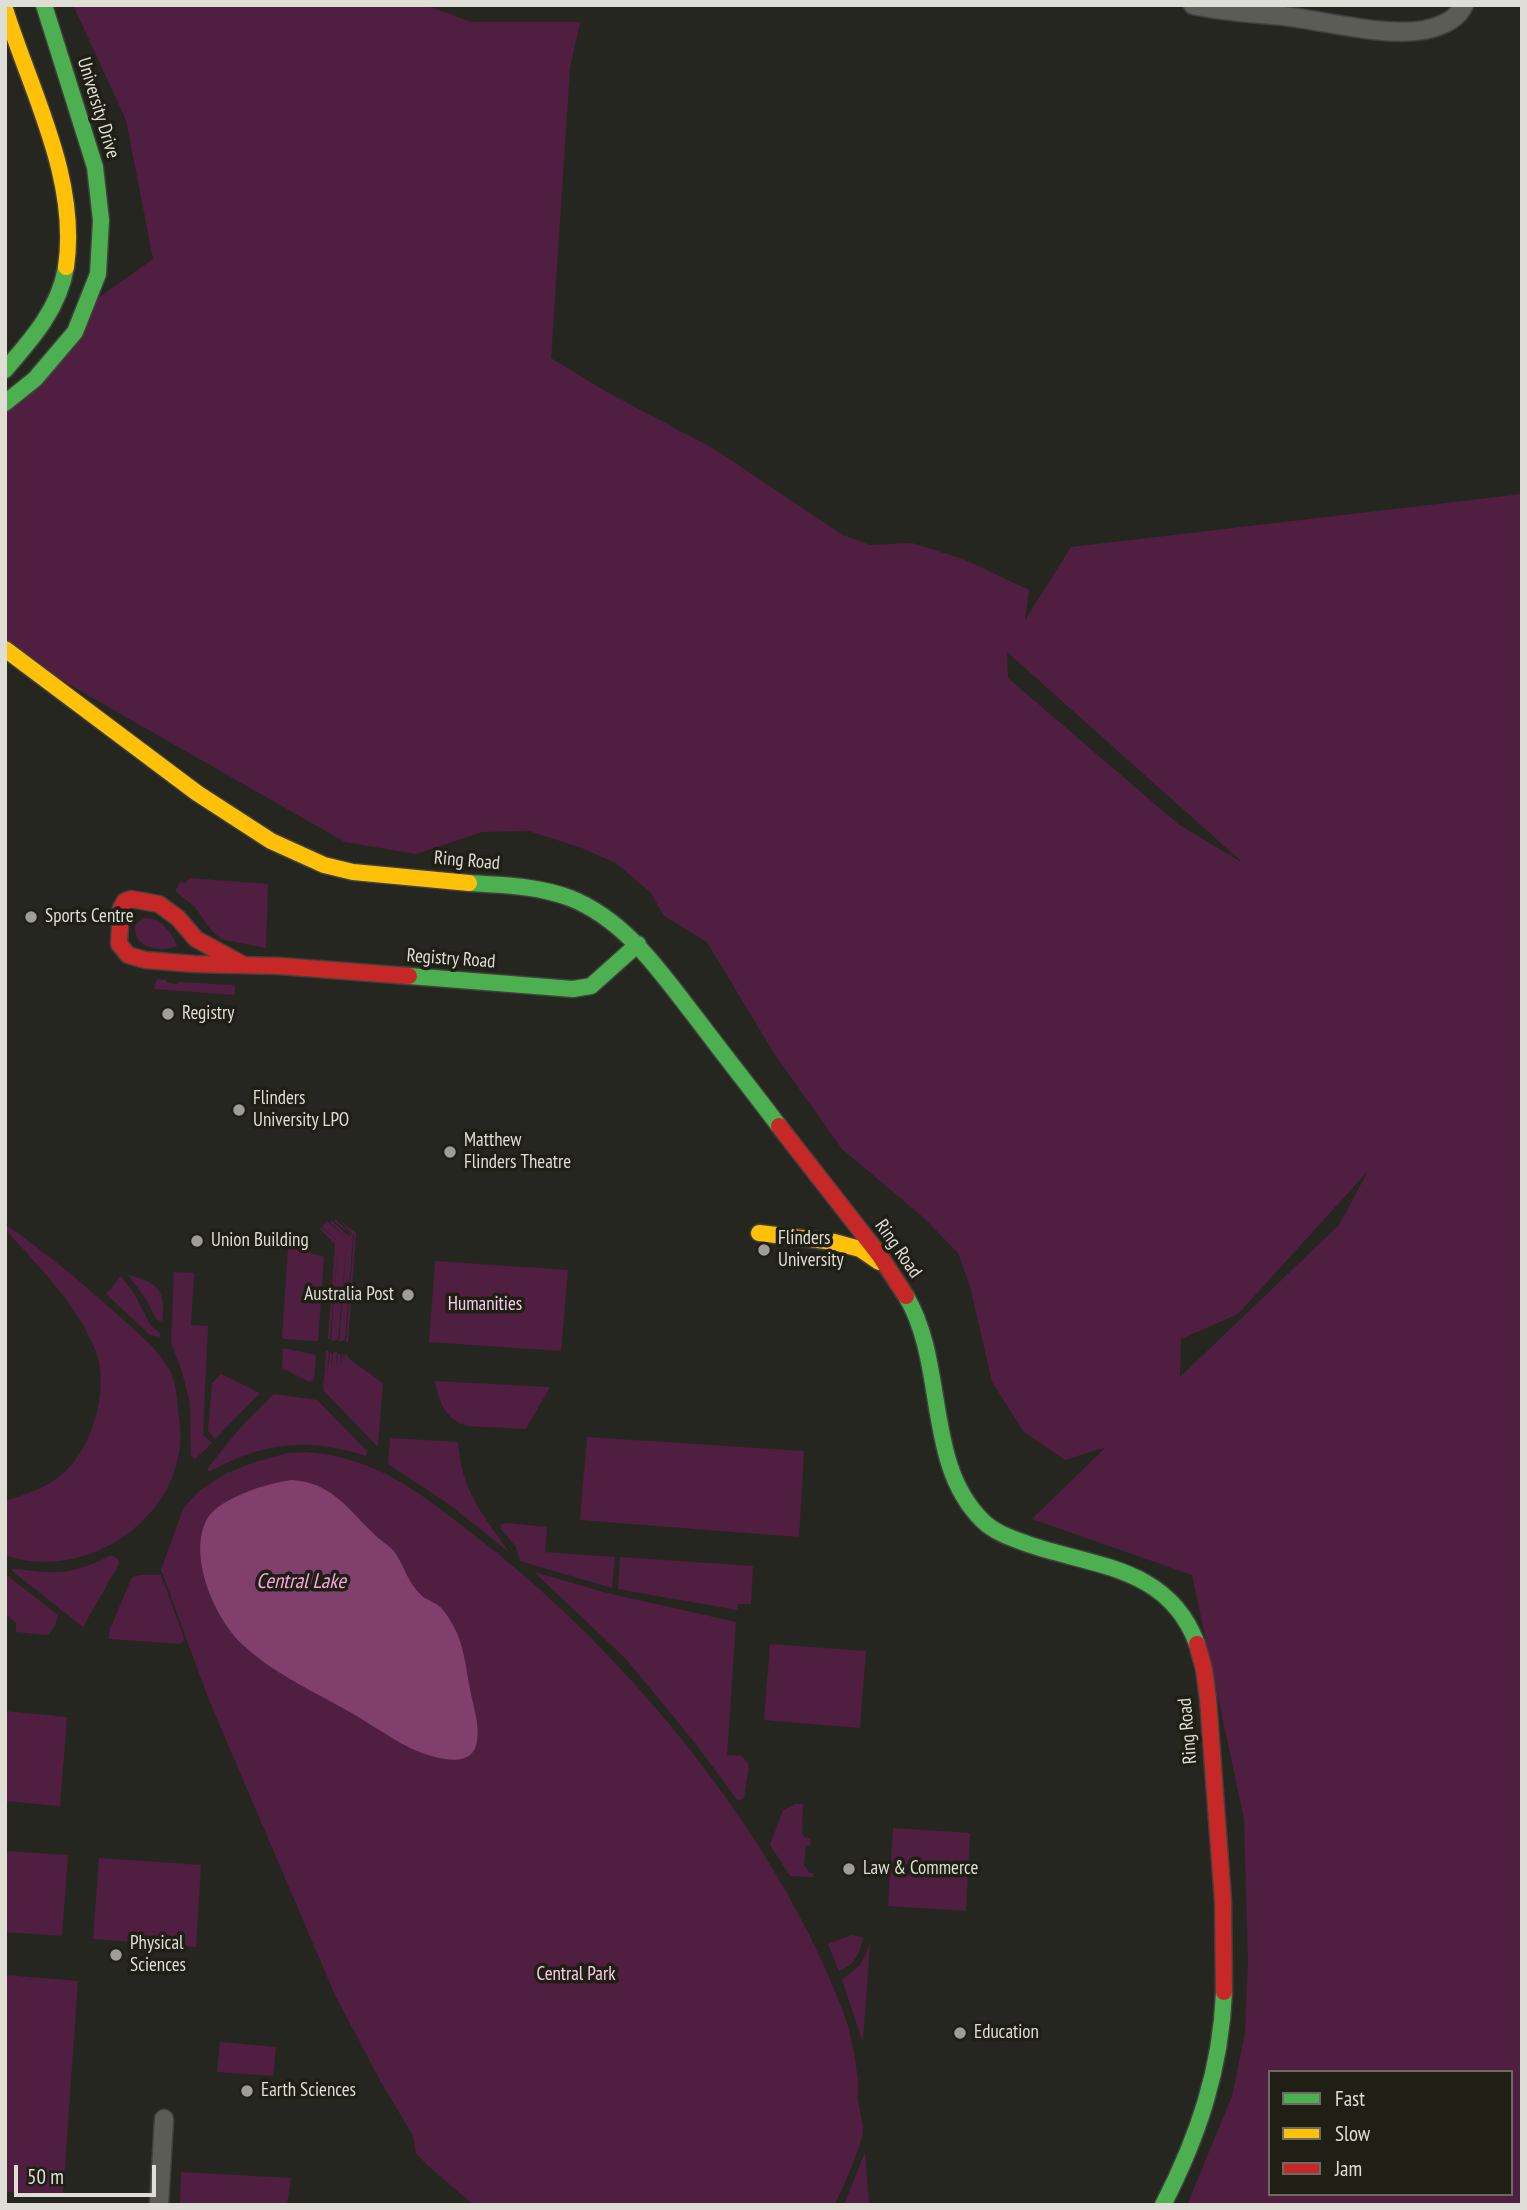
<!DOCTYPE html>
<html>
<head>
<meta charset="utf-8">
<style>
	body { margin:0 }
	#map { position:relative; width:1527px; height:2210px; overflow:hidden; background:#262621; font-family:"PT Sans Narrow",sans-serif }
	canvas { display:block }
	.frame { position:absolute; inset:0; border:7px solid #deded7; pointer-events:none }
	.legend { position:absolute; left:1268px; top:2070px; width:245px; height:126px; box-sizing:border-box; background:#1f1f15; border:2px solid #6b6b63; margin:0; padding:9px 12px; list-style:none; font-size:21px; color:#deded7 }
	.legend li { display:flex; align-items:center; gap:14px; height:35px }
	.legend b { width:35px; border:2px solid #6b6b63 }
	.scale { position:absolute; left:14px; top:2165px; width:142px; height:32px; box-sizing:border-box; border:4px solid #deded7; border-top:0; padding-left:9px; font-size:21px; line-height:24px; white-space:nowrap; color:#deded7; -webkit-text-stroke:5px #1f1f15; paint-order:stroke }
</style>
</head>
<body>
<div id="map">
<canvas width="1527" height="2210"></canvas>
<div class="frame"></div>
<ul class="legend">
<li><b style="height:9px;background:#4caf50"></b>Fast</li>
<li><b style="height:9px;background:#ffc107"></b>Slow</li>
<li><b style="height:9px;background:#c62828"></b>Jam</li>
</ul>
<div class="scale">50 m</div>
</div>
<script>
const c = document.querySelector('canvas').getContext('2d');
c.lineJoin = 'round';
function paint(path, color) {
  c.fillStyle = color;
  c.fill(path, 'evenodd');
}
function stroke(path, color, width, dash) {
  c.strokeStyle = color;
  c.lineWidth = width;
  c.lineCap = dash ? 'butt' : 'round';
  c.setLineDash(dash || []);
  c.stroke(path);
}
function write(font, color, halo, rows, align = 'center') {
  c.font = font + ' "PT Sans Narrow",sans-serif';
  c.lineWidth = 7;
  c.setLineDash([]);
  c.textBaseline = 'middle';
  c.strokeStyle = halo;
  c.fillStyle = color;
  for (const [text, x, y, turn = 0] of rows) {
    c.save();
    c.translate(x, y);
    c.rotate((+turn || 0) * Math.PI / 180);
    c.textAlign = isNaN(turn) ? turn : align;
    if (halo) c.strokeText(text, 0, 0);
    c.fillText(text, 0, 0);
    c.restore();
  }
}
paint(new Path2D(`
	M73 5H425L471 22H580L570 68 551 358 605 391 716 450 843 535 870 545 912 543 963 559 1029 590 1025 620 1071 547 1522 494V2205H1187L1232 2096 1245 2033 1248 1960 1244 1819 1192 1575 1032 1519 1106 1447 1065 1460 1024 1432 992 1382 970 1286 958 1253 924 1218 842 1149 775 1055 707 942 664 916 651 893 616 863 579 847 529 831 482 832 416 854 345 842 5 648V403L84 308 153 259 126 120ZM1007 652 1241 861V862L1178 824 1008 678ZM1368 1171 1339 1225 1180 1377 1181 1339 1238 1314ZM1270 2072H1511V2194H1270Z
	M190 878 268 884 266 948 221 939 211 930 195 907 175 891 180 882 185 883Z
	M145 918C160 917 173 933 177 946 161 953 133 948 135 926L139 921Z
	M157 979 166 980 168 983 176 984 179 982 232 985 235 987V995L154 989Z
	M336 1220 353 1236 345 1340 339 1342 347 1240 338 1340 331 1341 338 1244 330 1339H328L335 1244 320 1229 321 1227 338 1242 322 1226 327 1221 347 1238 330 1222 332 1221 350 1237 349 1233 334 1221Z
	M340 1221 356 1233 348 1342H346L354 1236Z
	M5 1224C45 1252 81 1282 117 1314 136 1332 159 1349 171 1373 176 1383 177 1398 178 1409 180 1425 182 1442 178 1457 164 1531 75 1581 5 1555V1501C24 1495 43 1489 59 1477 92 1452 111 1388 95 1349 76 1303 38 1266 5 1229Z
	M290 1247 324 1257 318 1341 284 1339 282 1337 288 1249Z
	M435 1261 568 1270 561 1351 429 1342Z
	M174 1272 194 1273 191 1325 208 1326 203 1435 212 1443 195 1459 191 1456 190 1403 181 1368 171 1343Z
	M128 1275C157 1282 167 1290 162 1321L157 1320 147 1301Z
	M121 1276 135 1295 151 1326 161 1334 159 1337 150 1335 106 1294Z
	M283 1348 316 1355 314 1380 310 1382 282 1368Z
	M326 1351H329L327 1377 330 1353H332L331 1372 333 1352H337L336 1368 338 1354H340L341 1365 343 1353 344 1361 345 1354 347 1355 349 1359 383 1383 378 1445H376L324 1391 323 1381 330 1388 324 1381Z
	M221 1374 260 1393 215 1439 208 1431 212 1383Z
	M435 1381 550 1387 526 1429 467 1426C445 1419 439 1402 435 1381Z
	M274 1394 317 1400 367 1451 366 1456C308 1437 263 1442 209 1472L207 1469 240 1428Z
	M587 1437 804 1451 799 1537 580 1520Z
	M390 1438 458 1442C461 1490 483 1515 509 1552L446 1502 388 1464Z
	M306 1452C380 1458 421 1494 478 1538 627 1653 776 1834 843 2011 850 2027 857 2066 858 2084 859 2089 857 2094 858 2100 859 2110 863 2121 863 2131 863 2141 841 2194 834 2205H474L427 2165 416 2153 413 2136 381 2082 335 1995 209 1700 161 1570 183 1509 199 1491 227 1473 255 1462 288 1453Z
	M505 1523 547 1527 545 1552 615 1557 612 1588 520 1561 516 1547 501 1529V1525Z
	M111 1555 118 1559 119 1564 83 1627 12 1571V1569C23 1569 35 1572 46 1572 68 1574 92 1566 111 1555Z
	M620 1557 753 1566 751 1604H738L737 1610 618 1589Z
	M534 1572 611 1594 736 1622 727 1755 742 1756 749 1765 744 1798 739 1801 735 1797 695 1743 626 1659Z
	M5 1574 58 1615 55 1626 48 1635 16 1632V1623L5 1613Z
	M141 1575H161L182 1632 184 1640 180 1644 109 1639 110 1629 132 1577Z
	M770 1644 866 1651 860 1728 764 1720Z
	M5 1711 67 1717 60 1806 5 1801Z
	M795 1804H803L802 1833 804 1837 811 1839 810 1846 806 1845 804 1865 810 1873H814L813 1877 790 1876 770 1845 783 1810Z
	M893 1828 970 1833 966 1911 888 1906Z
	M5 1851 68 1855 62 1936 5 1932Z
	M99 1858 201 1865 196 1947 93 1939Z
	M852 1935 863 1937C861 1952 854 1966 839 1971L828 1944Z
	M870 1945 863 2040H862L842 1980 860 1965Z
	M5 1975 78 1981 63 2194 5 2192Z
	M220 2042 276 2047 273 2076 217 2072Z
	M865 2152 869 2205H844Z
	M181 2172 291 2178 287 2205H180Z`), '#501e41');
paint(new Path2D(`
	M291 1480C331 1482 347 1508 373 1533 380 1541 390 1545 396 1554 405 1568 408 1583 421 1595 426 1600 433 1601 439 1606 445 1611 450 1620 454 1627 464 1645 466 1669 470 1689 473 1706 480 1724 477 1741 473 1773 428 1756 410 1748 387 1736 368 1722 346 1710 311 1690 273 1673 243 1645 215 1619 187 1556 207 1519 219 1498 268 1483 291 1480Z`), '#803f6c');
const street = new Path2D(`
	M1193 5C1223 12 1254 13 1284 16 1325 21 1384 37 1424 30 1439 27 1457 20 1464 5
	M159 2205 164 2119`);
const fast = new Path2D(`
	M5 370C32 339 59 309 66 267
	M5 403 35 379 75 332 98 274 101 220 95 167 44 5
	M469 883C503 885 538 886 570 898 626 920 661 973 697 1019 724 1055 752 1090 779 1126
	M409 976 573 989 591 986 638 944
	M906 1296C947 1365 924 1464 983 1521 994 1532 1011 1538 1025 1543 1092 1567 1168 1565 1197 1644
	M1163 2205C1198 2137 1221 2069 1224 1992`);
const slow = new Path2D(`
	M5 9C31 92 79 179 66 267
	M5 649 197 793 271 841 324 865 353 872 469 883
	M759 1233 834 1242 860 1249 879 1262`);
const jam = new Path2D(`
	M244 965 196 939 178 918 159 904 131 899 125 901 121 908 119 944 128 955 145 960 194 964 280 966 409 976
	M779 1126 878 1253 906 1296
	M1197 1644 1204 1669 1208 1699 1223 1901 1224 1992`);
stroke(street, '#40403c', 21);
stroke(fast, '#40403c', 19);
stroke(slow, '#40403c', 19);
stroke(jam, '#40403c', 19);
stroke(street, '#5c5c57', 18);
stroke(fast, '#4caf50', 16);
stroke(slow, '#ffc107', 16);
stroke(jam, '#c62828', 16);
for (const [x, y, r, color] of [
	[31,917,7,"#9e9e97"],
	[168,1014,7,"#9e9e97"],
	[239,1110,7,"#9e9e97"],
	[450,1152,7,"#9e9e97"],
	[197,1241,7,"#9e9e97"],
	[764,1250,7,"#9e9e97"],
	[408,1295,7,"#9e9e97"],
	[849,1869,7,"#9e9e97"],
	[116,1955,7,"#9e9e97"],
	[960,2033,7,"#9e9e97"],
	[247,2091,7,"#9e9e97"]
]) {
  const dot = new Path2D();
  dot.arc(x, y, r, 0, 2 * Math.PI);
  c.fillStyle = color;
  c.fill(dot);
  stroke(dot, '#1f1f15', 2.5);
}
write('19px', '#deded7', '#1f1f15', [
	["University Drive",98,108,73],
	["Ring Road",467,861,5],
	["Registry Road",451,959,4],
	["Ring Road",898,1249,55],
	["Ring Road",1188,1731,-95]
]);
write('19px', '#deded7', '#1f1f15', [
	["Sports Centre",45,917],
	["Registry",182,1014],
	["Flinders",253,1099],
	["University LPO",253,1121],
	["Matthew",464,1141],
	["Flinders Theatre",464,1163],
	["Flinders",778,1239],
	["University",778,1261],
	["Union Building",211,1241],
	["Australia Post",394,1295,"right"],
	["Law & Commerce",863,1869],
	["Physical",130,1944],
	["Sciences",130,1966],
	["Education",974,2033],
	["Earth Sciences",261,2091]
], 'left');
write('19px', '#f7cce7', '#1f1f15', [
	["Humanities",485,1305],
	["Central Park",576,1975]
]);
write('italic 21px', '#f8a6db', '#1f1f15', [
	["Central Lake",301,1582]
]);
</script>
</body>
</html>
